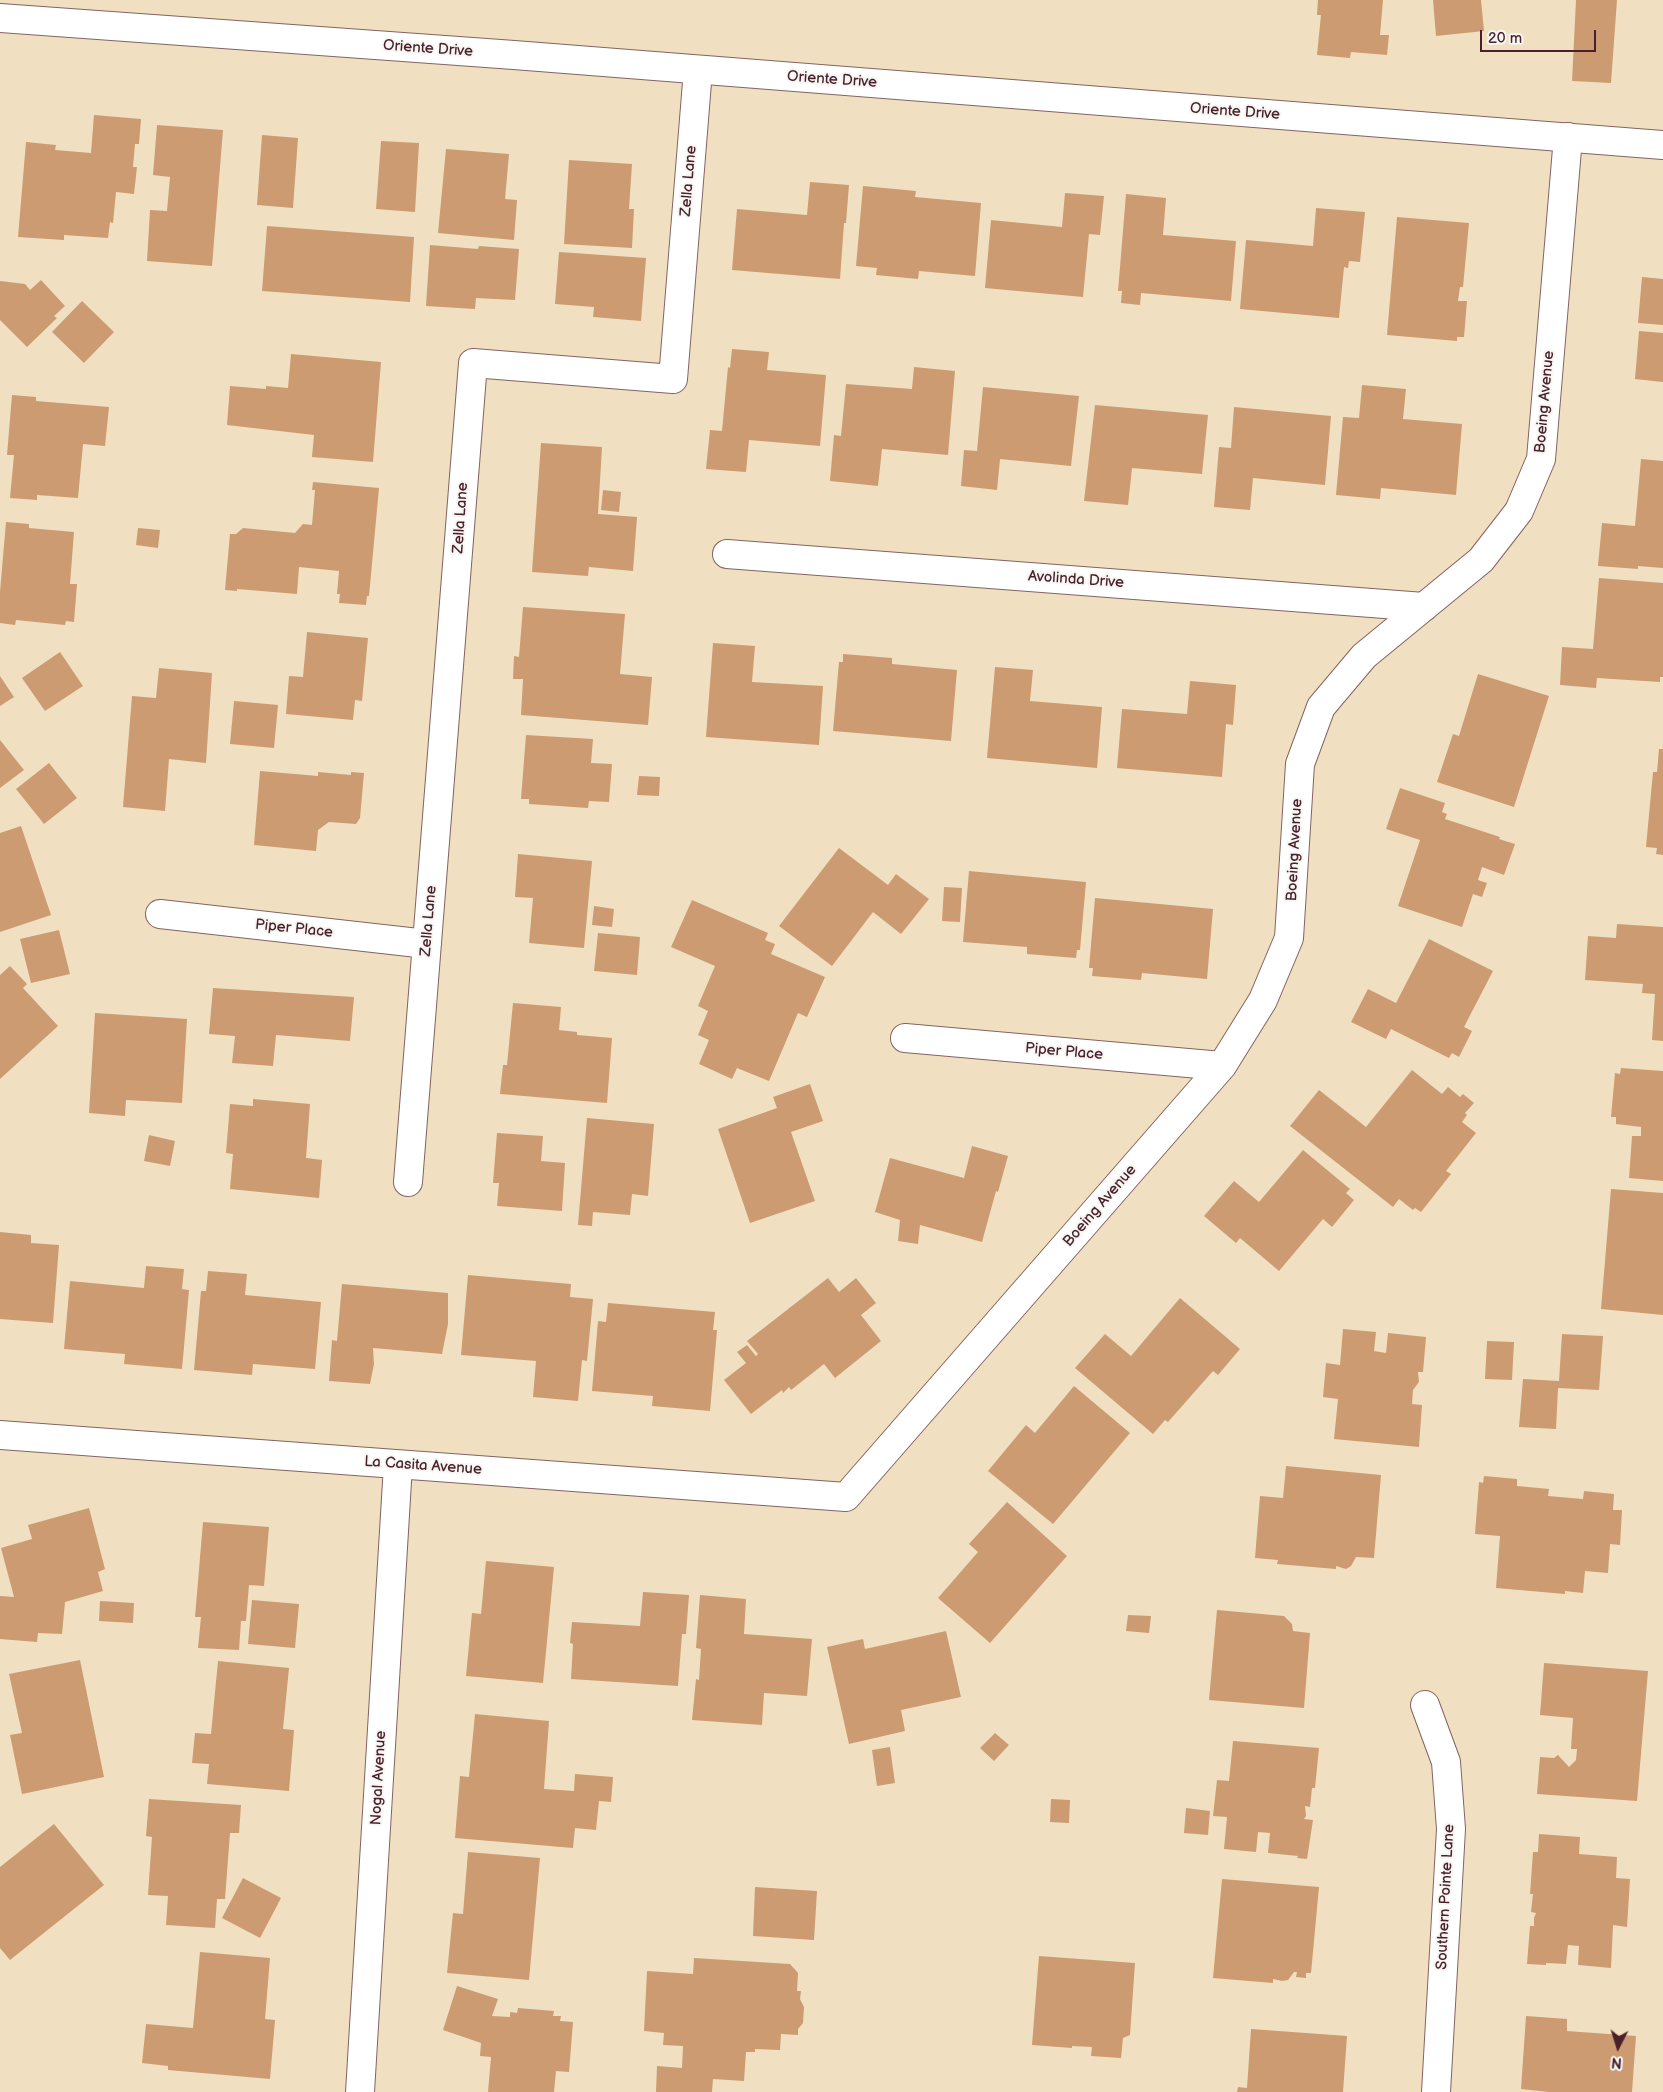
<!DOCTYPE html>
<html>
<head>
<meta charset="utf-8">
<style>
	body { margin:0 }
	#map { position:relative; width:1663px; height:2092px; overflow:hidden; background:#f0e0c1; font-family:"Balsamiq Sans",sans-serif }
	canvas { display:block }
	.north { position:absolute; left:1593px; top:2022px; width:50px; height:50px; -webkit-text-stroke:4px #f6f6f2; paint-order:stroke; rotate:185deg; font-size:14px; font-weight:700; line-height:20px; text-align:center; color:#4a1f2b }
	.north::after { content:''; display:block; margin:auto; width:18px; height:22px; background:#4a1f2b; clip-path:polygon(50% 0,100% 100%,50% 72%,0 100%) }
	.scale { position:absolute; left:1480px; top:30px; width:116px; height:22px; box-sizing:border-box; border:2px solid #4a1f2b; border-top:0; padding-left:6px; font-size:15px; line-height:18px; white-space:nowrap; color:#4a1f2b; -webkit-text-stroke:4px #f6f6f2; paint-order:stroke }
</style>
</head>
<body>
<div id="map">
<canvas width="1663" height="2092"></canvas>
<div class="north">N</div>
<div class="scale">20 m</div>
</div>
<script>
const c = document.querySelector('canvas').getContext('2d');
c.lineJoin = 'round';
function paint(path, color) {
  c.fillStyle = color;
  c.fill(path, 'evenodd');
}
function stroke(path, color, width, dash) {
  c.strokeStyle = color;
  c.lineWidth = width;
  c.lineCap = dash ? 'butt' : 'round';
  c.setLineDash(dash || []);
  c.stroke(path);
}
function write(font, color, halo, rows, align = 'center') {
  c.font = font + ' "Balsamiq Sans",sans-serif';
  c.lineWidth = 4;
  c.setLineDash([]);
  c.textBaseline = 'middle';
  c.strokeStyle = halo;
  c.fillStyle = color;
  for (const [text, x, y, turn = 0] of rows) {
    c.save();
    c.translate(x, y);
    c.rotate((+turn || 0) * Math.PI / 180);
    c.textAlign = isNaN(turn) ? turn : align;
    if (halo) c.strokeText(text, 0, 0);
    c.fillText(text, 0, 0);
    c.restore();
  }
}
paint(new Path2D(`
	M1318 0H1383L1380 35H1389L1387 55 1351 52 1350 58 1317 55 1321 15H1317Z
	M1433 0H1481L1484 31 1436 36Z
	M1576 0H1617L1611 83 1572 81Z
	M94 115 141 119 139 144H135L133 167H137L134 194 116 192 113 223 110 222 108 238 64 235V240L18 237 26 142 56 145 55 150 91 153Z
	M157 125 223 130 212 266 147 261 150 210 167 211 170 177 153 175Z
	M262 135 298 138 293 208 257 205Z
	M381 141 419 143 415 212 376 209Z
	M446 149 509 154 505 199 517 200 514 240 438 233Z
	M569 160 632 164 629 209H634L632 248 564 244Z
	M810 182 849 185 846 223H844L840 279 732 270 737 209 807 215Z
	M863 186 916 191 915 197 981 203 975 276 919 271 918 279 876 275 877 268 856 266Z
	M1065 193 1104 196 1100 235 1089 234 1083 297 985 288 991 220 1062 227Z
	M1126 194 1166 198 1163 235 1236 241 1231 301 1141 293 1140 305 1121 303 1122 291H1118Z
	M1316 208 1365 212 1360 262 1349 261 1348 268 1344 267 1339 318 1240 309 1246 240 1313 246Z
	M1397 217 1469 223 1463 287H1460L1458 301H1467L1464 337H1457V341L1387 335Z
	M267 226 414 237 410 302 262 291Z
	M430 245 478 249 479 246 519 249 515 300 476 298 475 309 426 306Z
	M559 252 646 258 641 321 593 317 594 307 555 304Z
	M1642 277 1663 279V325L1638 323Z
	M41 280 65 306 54 316 57 318 27 347 0 320V281L25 284 30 290Z
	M82 301 114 332 84 363 52 332Z
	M1639 331 1663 333V382L1635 379Z
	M732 349 769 352 767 370 826 375 820 446 749 440 746 472 706 469 710 430 722 431 728 367 730 368Z
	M291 354 381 362 373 462 312 457 314 435 227 425 230 386 266 389V386L288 388Z
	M914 367 955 371 948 455 882 449 878 486 830 481 834 435 841 436 846 384 912 389Z
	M1362 385 1406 389 1403 419 1462 424 1456 495 1381 488 1380 499 1336 495 1343 417 1359 418Z
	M983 387 1079 396 1071 466 1000 459 997 490 961 486 964 450 977 451Z
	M12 395 36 397V401L109 407 105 446 83 444 78 498 37 495V500L10 498 14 455H7Z
	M1095 405 1208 415 1202 474 1132 468 1128 505 1084 501Z
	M1234 407 1331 416 1325 485 1253 478 1250 510 1214 507 1219 447 1231 448Z
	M541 443 602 447 598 514 637 517 633 571 589 567 588 576 532 572Z
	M1641 459 1663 461V568L1638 566V569L1598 566 1602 523 1635 526Z
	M313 482 379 488 369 596H367L366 605 339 603 340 594H337L339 571 299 567 297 594 237 589V591L225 590 230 534H236L243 528 295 533 303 524 312 525 315 490H312Z
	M603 490 621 492 619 512 601 510Z
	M6 522 29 524V528L74 532 70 584H77L74 622 66 621 65 625 16 620 15 625 0 623V592Z
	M138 528 160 530 158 548 136 545Z
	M1599 578 1663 583V677H1660V682L1597 678 1596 688 1560 685 1562 647 1593 649Z
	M523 607 625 614 620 674 652 677 648 725 521 715 523 679H513L514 656 519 657Z
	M307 632 368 638 362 701 355 700 353 720 286 714 289 676 303 677Z
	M713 643 755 646 752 682 823 686 819 745 706 737Z
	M60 652 83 686 45 711 22 678Z
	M843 654 892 658V664L957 670 951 741 833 731 839 662H843Z
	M995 667 1033 670 1030 701 1102 707 1097 768 987 758Z
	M159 668 212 673 206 763 169 759 165 811 123 807 132 696 156 698Z
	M1478 674 1549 696 1514 807 1437 782 1453 734 1459 736Z
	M0 676 14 697 0 706Z
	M1190 681 1236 685 1233 725 1226 724 1222 777 1117 768 1122 709 1187 714Z
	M234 701 278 705 274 748 230 744Z
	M526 735 593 739 591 763 612 764 609 802 589 801 588 808 529 804V799H521Z
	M0 740 24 770 0 788Z
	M1659 749H1663V855L1656 854 1657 848 1646 847 1653 772H1657Z
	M49 763 77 798 44 824 16 789Z
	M260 771 318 776V772L351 775V772L364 773 360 818 356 824 329 822 318 830 316 851 254 845Z
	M639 776 660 777 659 796 637 795Z
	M1400 788 1445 803 1442 812 1447 814 1445 819 1500 837 1499 839 1515 844 1504 875 1482 867 1478 880 1487 883 1482 897 1473 894 1462 927 1398 906 1420 840 1386 829Z
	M21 826 51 915 0 932V833Z
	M839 848 888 885 896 874 929 899 901 934 873 912 832 966 779 926Z
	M518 854 592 861 584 948 529 943 533 898 515 897Z
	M969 871 1086 882 1080 950H1077L1076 958 1027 954V947L963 942Z
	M944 887 962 888 960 922 942 921Z
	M1095 898 1213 909 1207 979 1142 973 1141 980 1092 976 1093 968H1089Z
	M692 900 768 933 765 940 775 944 771 954 825 977 807 1017 798 1013 769 1081 737 1068 732 1079 699 1064 709 1040 698 1035 708 1011 698 1006 715 966 671 947Z
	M594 906 614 909 612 927 592 925Z
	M1617 924 1663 927V1041L1652 1040 1655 994 1642 993 1643 984 1585 980 1588 936 1616 938Z
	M59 930 70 974 31 983 20 939Z
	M598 933 640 937 637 975 594 971Z
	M1429 939 1493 971 1464 1027 1472 1031 1459 1057 1452 1053 1449 1058 1391 1029 1386 1039 1351 1022 1368 989 1396 1003Z
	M10 966 27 984 23 988 58 1026 0 1079V975Z
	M213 988 354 997 350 1041 276 1035 273 1066 232 1063 235 1036 209 1034Z
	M513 1003 561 1007 559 1030 577 1032V1035L612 1038 607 1103 500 1094 503 1065H507Z
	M95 1013 187 1019 182 1103 126 1100 125 1116 89 1113Z
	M1621 1068 1663 1071V1181L1629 1178 1632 1136H1641V1127L1616 1124V1117H1611L1615 1073 1620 1074Z
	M1412 1070 1442 1094 1448 1087 1460 1097 1463 1094 1474 1103 1465 1113 1467 1115 1462 1122 1476 1133 1446 1171 1451 1174 1421 1212 1415 1208 1413 1210 1399 1199 1393 1207 1290 1126 1319 1090 1366 1127Z
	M810 1084 823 1121 791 1132 815 1201 750 1223 718 1129 777 1108 773 1097Z
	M253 1099 310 1104 306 1158 322 1160 319 1198 230 1189 233 1154 226 1153 230 1104 253 1106Z
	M587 1118 654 1124 648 1196 632 1194 630 1215 593 1212 592 1226 578 1225Z
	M497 1133 543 1136 541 1161 565 1163 562 1211 497 1206 499 1183H493Z
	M149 1135 175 1141 170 1166 144 1161Z
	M972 1146 1008 1156 998 1192 996 1191 982 1242 920 1225 918 1244 898 1241 900 1220 875 1212 890 1158 964 1178Z
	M1303 1150 1350 1189 1346 1193 1354 1200 1332 1227 1323 1219 1279 1271 1240 1238 1236 1243 1204 1216 1234 1181 1259 1202Z
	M1611 1189 1663 1193V1315L1601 1309Z
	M0 1232 31 1235V1243L59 1245 53 1323 0 1319Z
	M146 1266 184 1269 182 1289 189 1290 182 1369 124 1364 125 1354 64 1349 70 1281 144 1288Z
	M208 1271 247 1274 245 1295 321 1302 315 1369 253 1364 252 1375 194 1370 201 1291H206Z
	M468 1275 571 1284 570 1297 593 1299 587 1361 582 1360 578 1401 533 1397 536 1361 461 1355Z
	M828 1278 839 1292 856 1278 876 1303 861 1315 881 1341 835 1378 824 1364 791 1390 789 1387 783 1393 782 1390 751 1414 724 1380 746 1363 737 1352 747 1345 756 1356 758 1354 747 1341Z
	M342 1284 448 1293V1324L442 1354 373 1348 374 1364 370 1384 329 1381 332 1340 337 1341Z
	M1180 1298 1240 1349 1218 1375 1213 1371 1168 1422 1165 1420 1153 1434 1075 1368 1105 1334 1131 1356Z
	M608 1303 715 1312 713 1330H717L710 1411 652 1406 653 1396 592 1391 598 1321 606 1322Z
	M1343 1329 1376 1332 1374 1351 1386 1353 1388 1333 1426 1337 1423 1372H1418L1419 1382 1413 1390 1412 1404 1422 1405 1419 1447 1334 1439 1338 1399 1323 1397 1326 1363 1340 1365Z
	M1562 1334 1603 1336 1599 1390 1558 1388 1556 1429 1519 1427 1523 1379 1559 1381Z
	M1487 1341 1514 1342 1512 1380 1485 1379Z
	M1074 1386 1130 1433 1053 1524 988 1471 1026 1425 1035 1433Z
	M1286 1466 1381 1475 1374 1558 1356 1557 1351 1566 1346 1569 1336 1566V1569L1277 1564 1278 1560 1255 1558 1260 1496 1283 1498Z
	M1484 1476 1517 1479V1486L1549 1489 1548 1496 1583 1499 1584 1491 1614 1494 1613 1510H1622L1620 1545 1610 1544 1608 1573 1585 1571 1583 1593 1565 1591V1594L1496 1588 1500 1536 1475 1534 1479 1482 1483 1483Z
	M1007 1502 1067 1556 990 1643 938 1598 978 1552 969 1544Z
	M89 1508 105 1569 98 1572 103 1591 65 1602 62 1634 38 1633 37 1642 0 1639V1596L14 1597 1 1548 32 1539 28 1525Z
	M203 1522 269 1527 264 1586 249 1585 246 1621H241L239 1650 198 1648 201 1617H195Z
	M486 1561 554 1567 543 1683 466 1676 472 1613 481 1614Z
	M643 1592 689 1595 686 1634H682L678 1686 571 1679 573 1644 570 1643 572 1622 640 1626Z
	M700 1595 746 1599 744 1634 812 1639 807 1696 764 1693 762 1725 692 1720 696 1679 699 1680 701 1649 696 1648Z
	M252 1600 299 1604 295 1648 248 1644Z
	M100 1601 134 1603 133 1623 99 1621Z
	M1217 1610 1284 1616 1292 1624 1293 1631 1310 1633 1304 1708 1209 1700Z
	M1128 1615 1151 1616 1149 1633 1126 1631Z
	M946 1631 961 1697 901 1710 905 1731 849 1744 827 1647 863 1639 865 1649Z
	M80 1660 104 1777 22 1794 10 1735 22 1733 9 1674Z
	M218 1661 289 1668 283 1729 294 1730 289 1791 207 1784 209 1764 192 1763 195 1733 211 1734Z
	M1544 1663 1648 1671 1637 1801 1537 1794 1540 1757 1554 1758 1558 1755 1569 1767 1576 1760 1577 1749H1571L1573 1718 1540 1715Z
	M475 1714 549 1721 544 1789 574 1791 575 1774 613 1777 611 1802 599 1801 596 1830 575 1828 573 1848 455 1838 460 1776 469 1777Z
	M995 1733 1009 1745 994 1761 980 1748Z
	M1233 1741 1319 1748 1315 1788H1312L1310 1807 1305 1806 1306 1816 1304 1819 1313 1820 1307 1859 1297 1858 1298 1856 1268 1853 1270 1833 1258 1832 1256 1852 1224 1849 1227 1817 1213 1816 1217 1780 1229 1781Z
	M890 1747 895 1783 877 1786 872 1750Z
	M149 1799 241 1805 239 1833H230L225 1899H217L215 1928 166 1925 168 1896 148 1895 152 1837 146 1836Z
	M1051 1799 1070 1800 1069 1823 1050 1822Z
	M1186 1808 1210 1811 1208 1835 1184 1833Z
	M54 1824 104 1885 10 1960 0 1948V1867Z
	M1539 1834 1580 1837 1579 1854 1617 1857 1616 1878 1630 1879 1627 1927 1613 1925 1611 1968 1578 1965 1579 1946 1568 1945 1566 1964 1546 1963V1965L1527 1964 1530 1926H1534V1918L1536 1913 1531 1912 1533 1894H1530L1533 1852H1538Z
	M468 1852 540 1858 529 1980 447 1973 453 1913 463 1914Z
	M243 1878 281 1898 260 1938 222 1918Z
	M1222 1879 1319 1887 1311 1973H1306V1978L1296 1977 1297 1972H1294L1288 1980 1282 1981 1273 1979V1983L1213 1978Z
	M755 1887 817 1891 814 1940 753 1936Z
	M200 1952 270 1958 265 2019 275 2020 270 2079 168 2070V2066L142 2063 146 2024 193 2028Z
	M1039 1956 1135 1963 1130 2035 1123 2038 1121 2058 1091 2056 1092 2047 1072 2046V2048L1032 2045Z
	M694 1958 790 1964 798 1973 797 1991H801L800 1999 804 2007 803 2023 798 2029V2035L781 2034 780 2050 755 2049V2052H746L744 2081 713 2079 712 2092H656L657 2066 682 2068 683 2046 663 2045 664 2033 644 2031 647 1971 693 1974Z
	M457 1986 498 1999 492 2016 510 2017V2012L517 2013 518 2008 554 2011 553 2016H561L560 2021 573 2022 569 2072 556 2071 554 2092H488L491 2057 480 2056 481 2043 443 2030Z
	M1526 2016 1567 2019V2031L1636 2036 1632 2092H1549L1521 2089Z
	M1251 2029 1347 2036 1343 2092H1237L1238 2087 1247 2088Z`), '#cc9b71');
const minor = new Path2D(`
	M727 554 1424 607
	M160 914 427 944
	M905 1038 1222 1066
	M408 1182 473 363 673 379 698 70
	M0 1435 846 1497 1222 1066 1263 1000 1289 938 1300 764 1321 707 1364 656 1481 560 1519 511 1541 459 1568 137
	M1425 1705 1446 1762 1451 1829 1436 2092
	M360 2092 398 1465`);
const tertiary = new Path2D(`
	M0 18 514 55 1663 145`);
stroke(minor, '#846360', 30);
stroke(tertiary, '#846360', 30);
stroke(minor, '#fff', 28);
stroke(tertiary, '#fff', 28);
write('15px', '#4a1f2b', '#f6f6f2', [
	["Oriente Drive",428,49,4],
	["Oriente Drive",832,80,4],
	["Oriente Drive",1235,112,4],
	["Zella Lane",689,181,-85],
	["Boeing Avenue",1545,402,-85],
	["Zella Lane",461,518,-86],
	["Avolinda Drive",1076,580,4],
	["Boeing Avenue",1295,850,-87],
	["Zella Lane",429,921,-85],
	["Piper Place",294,929,6],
	["Piper Place",1064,1052,5],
	["Boeing Avenue",1100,1206,-49],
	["La Casita Avenue",423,1466,4],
	["Nogal Avenue",379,1778,-87],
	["Southern Pointe Lane",1446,1897,-87]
]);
</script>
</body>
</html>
